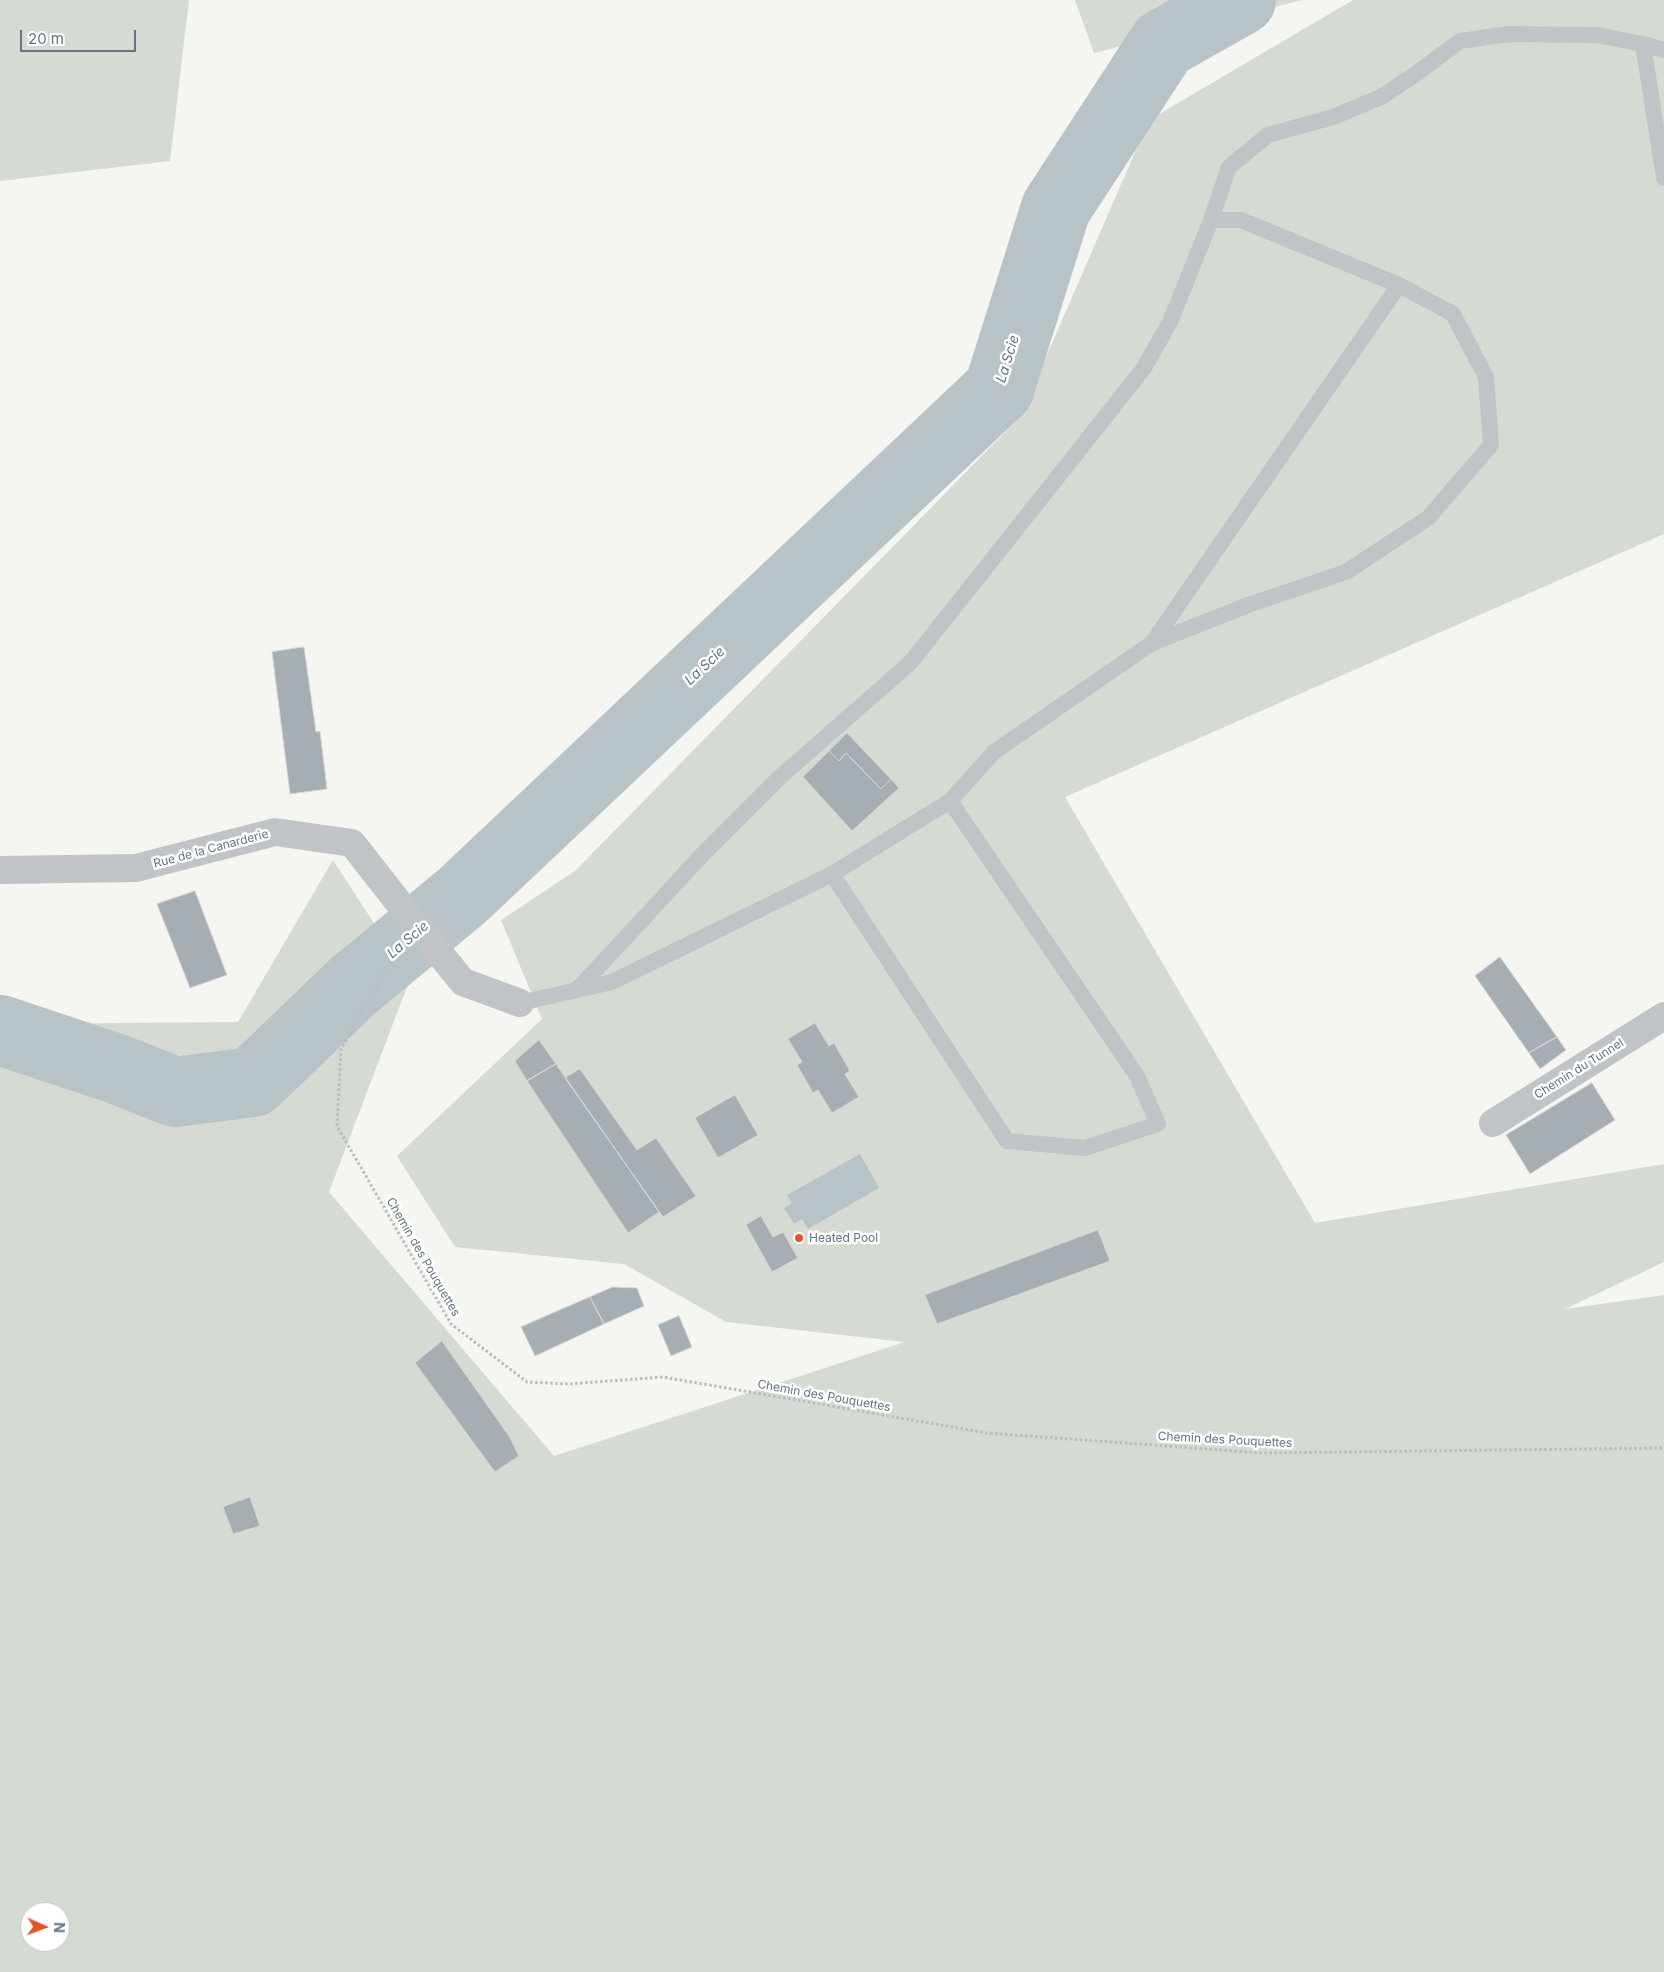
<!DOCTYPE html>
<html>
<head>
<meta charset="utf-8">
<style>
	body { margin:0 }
	#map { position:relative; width:1664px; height:1972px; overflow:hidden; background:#f5f5f1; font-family:Inter,sans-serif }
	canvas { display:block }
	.north { position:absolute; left:20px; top:1902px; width:50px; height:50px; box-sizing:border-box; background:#fff; border:1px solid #c1c7cd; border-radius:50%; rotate:92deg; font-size:14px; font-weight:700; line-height:20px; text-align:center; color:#647481 }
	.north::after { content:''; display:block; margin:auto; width:18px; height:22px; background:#de5728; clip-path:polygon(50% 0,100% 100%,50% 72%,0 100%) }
	.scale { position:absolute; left:20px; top:30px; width:116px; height:22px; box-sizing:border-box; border:2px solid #647481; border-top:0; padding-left:6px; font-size:15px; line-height:18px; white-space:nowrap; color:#647481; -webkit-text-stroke:4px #fff; paint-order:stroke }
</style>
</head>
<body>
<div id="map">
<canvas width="1664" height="1972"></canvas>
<div class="north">N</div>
<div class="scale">20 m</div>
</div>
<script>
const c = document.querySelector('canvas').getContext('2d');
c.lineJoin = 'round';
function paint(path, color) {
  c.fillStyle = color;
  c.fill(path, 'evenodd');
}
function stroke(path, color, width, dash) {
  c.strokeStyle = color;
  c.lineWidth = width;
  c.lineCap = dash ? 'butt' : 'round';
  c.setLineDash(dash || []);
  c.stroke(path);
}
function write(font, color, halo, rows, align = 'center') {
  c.font = font + ' Inter,sans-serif';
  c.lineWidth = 5;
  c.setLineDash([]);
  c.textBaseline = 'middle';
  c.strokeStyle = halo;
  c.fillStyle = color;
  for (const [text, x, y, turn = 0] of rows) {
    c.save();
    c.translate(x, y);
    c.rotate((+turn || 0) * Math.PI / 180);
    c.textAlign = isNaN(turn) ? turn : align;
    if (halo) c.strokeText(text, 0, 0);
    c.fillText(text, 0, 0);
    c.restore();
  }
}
paint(new Path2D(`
	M0 0H189L170 161 0 181Z
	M1075 0H1302L1094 53Z
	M1353 0H1664V534L1065 797 1315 1223 1664 1164V1262L1565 1309 1664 1295V1972H0V1024L238 1022 333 860 410 979 329 1192 554 1456 905 1342 726 1322 624 1264 455 1247 397 1156 542 1019 501 920 576 870 1020 417 1149 120ZM30 1912H60V1942H30Z`), '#d5dbd2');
paint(new Path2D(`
	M860 1154 879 1188 808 1229 802 1219 794 1224 784 1208 792 1203 787 1195Z`), '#b7c3c7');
stroke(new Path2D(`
	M0 1030 117 1069 175 1092 253 1082 353 986 462 896 999 389 1056 208 1163 44 1241 0`), '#b7c3c7', 70);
const building = new Path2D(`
	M304 647 316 732 320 731 327 789 290 794 272 652Z
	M847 733 891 779 881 789 846 753 839 761 829 751Z
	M829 751 839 761 846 753 881 789 891 779 899 788 852 831 803 777Z
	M195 891 227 975 190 988 157 904Z
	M1500 957 1557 1037 1529 1053 1475 976Z
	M815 1023 829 1046 834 1043 850 1071 845 1074 859 1097 832 1113 818 1090 813 1093 797 1065 802 1062 788 1039Z
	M1557 1037 1566 1050 1540 1069 1529 1053Z
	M539 1040 556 1064 527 1081 515 1061Z
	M556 1064 659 1212 628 1233 527 1081Z
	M580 1069 637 1150 656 1138 696 1196 663 1217 565 1078Z
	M1592 1083 1615 1120 1530 1174 1506 1135Z
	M735 1095 758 1135 718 1158 695 1118Z
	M761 1216 773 1237 783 1232 798 1258 772 1272 746 1225Z
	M1098 1230 1110 1261 937 1324 925 1295Z
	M613 1287 637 1288 644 1306 604 1324 590 1297Z
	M590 1297 604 1324 535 1356 521 1327Z
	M679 1316 692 1347 671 1356 658 1325Z
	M442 1341 509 1436 519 1456 495 1472 415 1363Z
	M250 1497 260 1526 233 1534 223 1507Z`);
paint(building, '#a6aeb3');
stroke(building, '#d6d6d4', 1);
stroke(new Path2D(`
	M396 953 341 1049 337 1126 451 1324 527 1382 569 1384 663 1377 987 1433 1262 1453 1664 1448`), '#babcbe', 3, [2.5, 2.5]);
stroke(new Path2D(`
	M1643 44 1664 178
	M1211 220 1229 167 1268 135 1333 117 1381 97 1417 73 1460 41 1509 34 1597 35 1643 44 1664 50
	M1152 643 1399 285
	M832 874 950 801
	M520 1003 612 982 832 874 1007 1141 1085 1148 1158 1124 1137 1076 950 801 994 752 1152 643 1251 604 1346 572 1428 518 1491 445 1486 377 1453 314 1399 285 1241 220H1211L1170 322 1144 368 911 662 779 778 703 854 578 989`), '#c0c4c7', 16);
stroke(new Path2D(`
	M0 870 136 868 275 832 352 843 413 921 463 982 520 1003
	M1493 1123 1664 1016`), '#c0c4c7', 28);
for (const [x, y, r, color] of [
	[799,1238,5,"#de5728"]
]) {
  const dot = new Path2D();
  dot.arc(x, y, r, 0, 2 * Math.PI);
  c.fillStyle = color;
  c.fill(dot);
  stroke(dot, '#fff', 2);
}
write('12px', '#647481', '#fff', [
	["Rue de la Canarderie",211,849,-15],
	["Chemin du Tunnel",1579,1069,-32],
	["Chemin des Pouquettes",423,1257,60],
	["Chemin des Pouquettes",824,1396,10],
	["Chemin des Pouquettes",1225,1440,3]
]);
write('12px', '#647481', '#fff', [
	["Heated Pool",809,1238]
], 'left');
write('italic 14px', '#60767f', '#fff', [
	["La Scie",1008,359,-73],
	["La Scie",705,666,-43],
	["La Scie",408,940,-40]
]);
</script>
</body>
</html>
